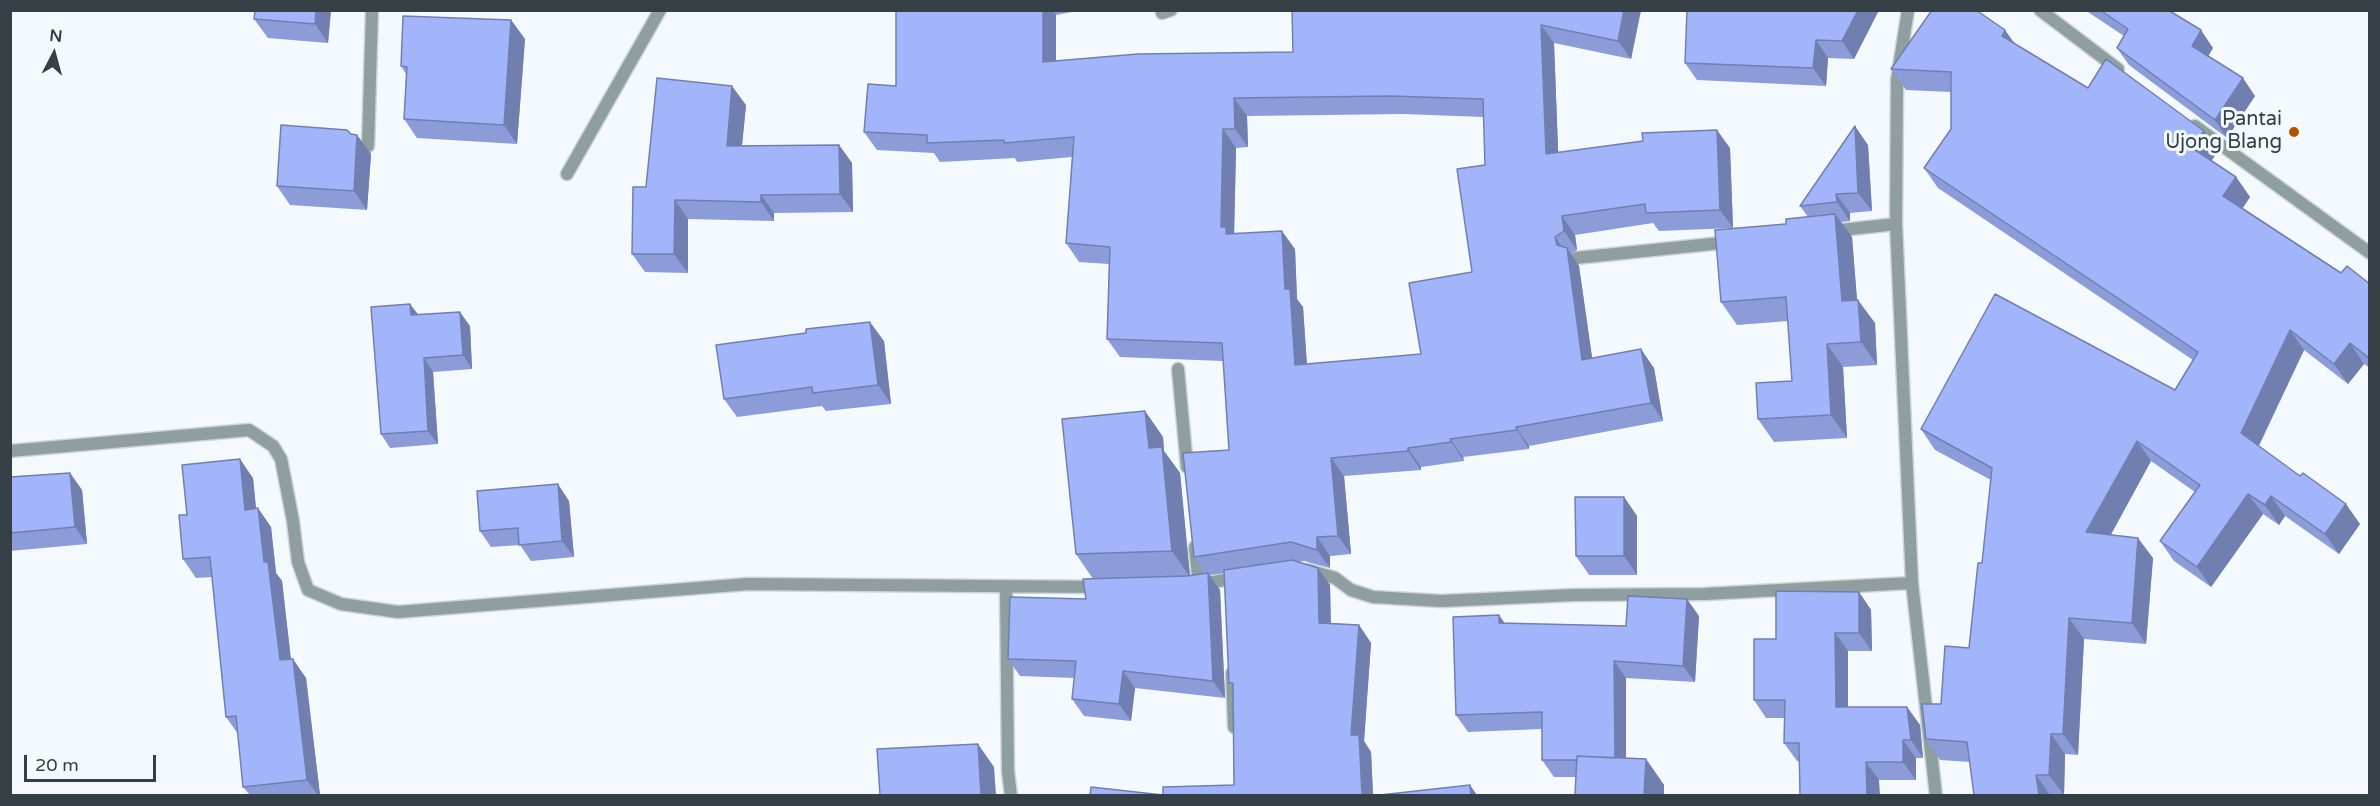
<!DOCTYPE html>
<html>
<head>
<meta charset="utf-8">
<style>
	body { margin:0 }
	#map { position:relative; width:2380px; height:806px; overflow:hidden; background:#f4f9fd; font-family:"Varela Round",sans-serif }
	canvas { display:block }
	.frame { position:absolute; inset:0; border:12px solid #343f46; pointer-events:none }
	.north { position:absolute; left:24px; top:24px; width:60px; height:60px; -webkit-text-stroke:4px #f4f9fd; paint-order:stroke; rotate:6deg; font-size:16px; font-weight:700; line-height:24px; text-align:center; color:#343f46 }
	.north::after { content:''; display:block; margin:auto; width:21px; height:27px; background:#343f46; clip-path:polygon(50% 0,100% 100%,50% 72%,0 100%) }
	.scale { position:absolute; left:24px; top:755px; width:132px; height:27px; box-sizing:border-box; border:3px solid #343f46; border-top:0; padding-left:8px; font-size:18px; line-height:21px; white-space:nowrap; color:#343f46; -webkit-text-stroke:4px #f4f9fd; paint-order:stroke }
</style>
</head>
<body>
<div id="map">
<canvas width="2380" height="806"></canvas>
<div class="frame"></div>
<div class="north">N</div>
<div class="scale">20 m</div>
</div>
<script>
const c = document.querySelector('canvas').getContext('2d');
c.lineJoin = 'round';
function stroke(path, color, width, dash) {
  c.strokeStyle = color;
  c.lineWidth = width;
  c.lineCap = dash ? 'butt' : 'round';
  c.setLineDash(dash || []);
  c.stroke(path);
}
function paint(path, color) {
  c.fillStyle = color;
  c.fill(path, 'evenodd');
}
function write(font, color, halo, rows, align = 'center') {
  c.font = font + ' "Varela Round",sans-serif';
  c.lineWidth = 6;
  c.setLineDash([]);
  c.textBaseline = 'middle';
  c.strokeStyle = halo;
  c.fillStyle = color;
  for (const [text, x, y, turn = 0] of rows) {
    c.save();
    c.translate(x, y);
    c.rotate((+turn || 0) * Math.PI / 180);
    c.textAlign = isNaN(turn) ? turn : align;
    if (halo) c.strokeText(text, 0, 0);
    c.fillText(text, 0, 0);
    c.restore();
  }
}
const minor = new Path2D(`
	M1908 10 1897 80 1896 224 1912 583 1936 796
	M1162 13 1171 10
	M368 146 372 10
	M567 174 660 10
	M1832 231 1896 224
	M1576 258 1731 242
	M1178 369 1187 467
	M10 451 249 430 273 446 281 459 293 521 298 562 308 590 341 604 398 612 748 584 1100 587
	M1195 547 1199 585
	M1308 570 1335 578 1351 590 1373 597 1441 601 1575 595 1705 594 1912 583
	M1198 585 1240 577
	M1006 587 1008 771 1011 796
	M1232 673 1234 727`);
const tertiary = new Path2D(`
	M2040 10 2118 69
	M2195 126 2370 253`);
stroke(minor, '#ced4d8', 15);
stroke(tertiary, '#ced4d8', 15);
stroke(minor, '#8f9e9f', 12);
stroke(tertiary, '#8f9e9f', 12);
paint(new Path2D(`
	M255 10H331L328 43 268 38 254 19Z
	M896 10H1083L1056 15V61L1293 52 1641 10 1631 59 1554 43 1558 152 1730 148 1733 228 1659 231 1653 223 1575 235 1577 250 1571 254 1579 266 1592 358 1654 368 1663 421 1529 446V449L1463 457 1464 461 1421 467V470L1344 476 1351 554 1330 556V568L1304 561 1298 562 1318 568 1330 585 1331 623 1359 625 1371 643 1364 741 1371 752 1373 795H1090H1163L1234 785 1233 688 1229 683 1225 573 1210 575 1220 590 1225 698 1135 688 1131 721 1084 716 1072 699 1075 678 1020 676 1008 659 1086 599 1093 579 1076 554 1145 411 1163 437 1164 451 1180 473 1190 576 1205 574 1194 557 1229 450 1223 361 1120 357 1107 339 1109 264 1079 262 1066 243 1072 157 1017 162 1015 158 940 162 934 153 877 150 864 132 896 86ZM1403 114 1484 117 1485 165 1472 272 1421 354 1307 364 1303 307 1297 299 1295 249 1234 233 1236 148 1248 147 1247 116Z
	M1879 10 1854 59 1828 58 1826 86 1697 80 1685 63Z
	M2085 10H2168L2213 48 2208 56 2255 96 2227 138 2129 65 2117 48 2124 36Z
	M511 20 525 39 517 144 417 138 404 119 406 74 401 66Z
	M2015 44 2088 88 2218 151 2211 161 2236 177 2250 197 2243 208 2341 273 2370 284V368L2364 364 2348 384 2304 350 2259 446 2360 524 2339 554 2285 516 2279 525 2263 514 2211 587 2174 561 2160 541 2195 492 2151 461 2110 535 2153 558 2146 644 2084 639 2078 755 2065 754 2064 795H1974L1970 762 1940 760 1926 739 1941 704 1969 648 1982 563 1991 480 1935 450 1921 429 2175 390 2193 360 1938 188 1924 168 1951 129V92L1906 90 1891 69Z
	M746 105 742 146 839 145 852 163 853 212 774 213V221L688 219V273L645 272 632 254 646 187Z
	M351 134 357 135 371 154 367 210 290 205 277 186Z
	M1868 145 1872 211 1850 213V221L1841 222 1852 237 1857 301 1875 323 1877 365 1843 367 1847 438 1774 442 1758 419 1792 381 1788 321 1737 325 1721 302 1808 217 1800 206Z
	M410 304 418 314 470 326 472 369 433 372 438 444 390 448 381 434Z
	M884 341 891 404 826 411 822 406 737 417 724 399Z
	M70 473 82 490 87 544 10 551V477Z
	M253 478 256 508 271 527 276 573 282 581 291 659 306 678 320 795H250L243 787 238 734 226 717 212 577 196 578 183 559 187 515Z
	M1624 497 1637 516V575H1589L1576 556Z
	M569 501 574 557 531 561 520 545 491 547 480 531Z
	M1859 592 1871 610 1872 651H1848V707H1907L1920 725 1923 758H1916V780H1879L1797 761 1784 743 1785 718H1766L1754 700 1776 639Z
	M1699 616 1695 682 1626 678V758L1646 759 1664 785V795H1575L1576 777H1554L1542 760V729L1468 732 1456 715 1504 623 1626 626Z`), '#8b9cd8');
paint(new Path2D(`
	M316 10H331L328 43 315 24Z
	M1043 10H1053L1056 15V80L1043 62Z
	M1624 10H1641L1631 59 1618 41Z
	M1858 10H1879L1854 59 1842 41Z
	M511 20 525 39 517 144 504 125Z
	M1541 25 1554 43 1559 172 1546 154Z
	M2005 30 2020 51 2002 36Z
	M2201 30 2213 48 2204 63 2192 46Z
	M1816 40 1828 58 1826 86 1813 68Z
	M2243 78 2255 96 2227 138 2215 120Z
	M732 86 746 105 740 165 727 146Z
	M1234 98 1247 116 1248 147 1235 129Z
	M1855 126 1868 145 1872 211 1858 193Z
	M1223 129 1236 148 1234 238 1239 252 1221 227Z
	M1717 130 1730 148 1733 228 1720 210Z
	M2204 131 2218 151 2206 169 2192 148Z
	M357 135 371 154 367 210 354 191Z
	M839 145 852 163 853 212 840 194Z
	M2236 177 2250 197 2237 216 2223 196Z
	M1836 194 1850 213V221L1837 202Z
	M761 195 774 213V221L761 202Z
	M675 200 688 219V273L674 254Z
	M1835 214 1852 237 1859 324 1842 301Z
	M1562 216 1575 235 1577 250 1564 231Z
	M1282 231 1295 249 1297 299 1303 307 1308 384 1295 365 1285 289Z
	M1555 237 1567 254V248L1579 266 1595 378 1582 360Z
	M1858 300 1875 323 1877 365 1861 342Z
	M410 304 420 318 411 315Z
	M460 312 470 326 472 369 463 355Z
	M870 322 884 341 891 404 878 385Z
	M2290 330 2304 350 2255 453 2241 433Z
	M2350 343 2364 364 2348 384 2334 364Z
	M1827 344 1843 367 1847 438 1831 415Z
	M1641 349 1654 368 1663 421 1651 403Z
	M424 358 433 372 438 444 428 431Z
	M1145 411 1163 437 1164 451 1180 473 1190 577 1172 551 1149 448Z
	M1516 427 1529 446V449L1517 430Z
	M1450 439 1463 457 1464 461 1451 442Z
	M2137 441 2151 461 2101 553 2086 532Z
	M1408 448 1421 467V470L1408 451Z
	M1331 458 1344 476 1351 554 1338 536Z
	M240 459 253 478 258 529 245 510Z
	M70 473 82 490 87 544 75 527Z
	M558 484 569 501 574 557 562 541Z
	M2248 494 2263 514 2211 587 2197 567Z
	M2271 496 2285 516 2279 525 2265 505Z
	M1624 497 1637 516V575L1624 556Z
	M2346 504 2360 524 2339 554 2325 534Z
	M258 508 271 527 276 573 282 581 293 679 280 660 264 562Z
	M1317 537 1330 556V568L1317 550Z
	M2138 538 2153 558 2146 644 2132 623Z
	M1318 568 1330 585 1331 640 1319 623Z
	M1208 573 1220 590 1225 698 1213 681Z
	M1859 592 1871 610 1872 651 1859 633Z
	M1687 599 1699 616 1695 682 1683 666Z
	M1499 615 1511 632 1499 623Z
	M2069 618 2084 639 2078 755 2063 734Z
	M1359 625 1371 643 1364 741 1371 752 1373 795H1362L1351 735Z
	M1835 633 1848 651V725L1836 707Z
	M293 659 306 678 320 795H318L307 780Z
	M1614 661 1626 678V777L1615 760Z
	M1123 671 1135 688 1131 721 1119 704Z
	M1907 707 1920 725 1923 758 1911 740Z
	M2051 734 2065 754 2064 795 2049 775Z
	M1903 740 1916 758V780L1903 762Z
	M978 744 994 767 996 795H981Z
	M1646 759 1664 785V795H1644Z
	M1866 762 1879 780 1880 795H1867Z
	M2036 775 2050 795H2051H2039Z
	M1470 785 1477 795H1471Z`), '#717fb0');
const building = new Path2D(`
	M255 10H316L315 24 254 19Z
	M896 10H1043V62L1138 54 1293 52 1292 10H1624L1618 41 1541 25 1546 154 1643 141 1642 133 1717 130 1720 210 1646 213 1645 204 1562 216 1564 231 1555 237 1557 245 1567 248 1582 360 1641 349 1651 403 1516 427 1517 430 1450 439 1451 442 1408 448V451L1331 458 1338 536 1317 537V550L1291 542 1194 557 1183 453 1229 450 1222 343 1107 339 1110 247 1066 243 1074 137 1004 143V140L927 143V135L864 132 868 84 896 86ZM1391 96 1483 99 1485 165 1457 169 1472 272 1409 283 1421 354 1295 365 1290 289H1285L1282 231 1226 234V227H1221L1223 129H1235L1234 98Z
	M1687 10H1858L1842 41 1816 40 1813 68 1685 63Z
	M1932 10H1976L2005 30 2002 36 2088 88 2106 59 2204 131 2192 148 2236 177 2223 196 2341 273 2347 266 2370 284V359L2350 343 2334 364 2290 330 2241 433 2300 476 2303 473 2346 504 2325 534 2271 496 2265 505 2248 494 2197 567 2160 541 2200 485 2137 441 2086 532 2138 538 2132 623 2069 618 2063 734H2051L2049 775H2036L2039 795H1974L1967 742 1926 739 1922 704H1941L1945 646 1969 648 1978 563H1982L1992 468 1921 429 1995 294 2175 390 2198 352 1924 168 1951 129V72L1891 69Z
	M2100 10H2168L2201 30 2192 46 2243 78 2215 120 2117 48 2128 29Z
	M403 16 511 20 504 125 404 119 407 67 401 66Z
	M657 78 732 86 727 146 839 145 840 194 761 195V202L675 200 674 254H632L633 187H646Z
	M281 125 347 130 351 134 357 135 354 191 277 186Z
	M1855 126 1858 193 1836 194 1837 202 1800 206Z
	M1835 214 1842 301 1858 300 1861 342 1827 344 1831 415 1758 419 1756 383 1792 381 1786 297 1721 302 1715 230 1786 224V219Z
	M410 304 411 315 460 312 463 355 424 358 428 431 381 434 371 307Z
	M870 322 878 385 813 393 812 387 724 399 716 345 806 333V329Z
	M1145 411 1149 448 1162 447 1172 551 1076 554 1062 419Z
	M240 459 245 510 258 508 264 562H268L280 660 293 659 307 780 243 787 236 716 226 717 210 557 183 559 179 515H187L182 465Z
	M70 473 75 527 10 533V477Z
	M558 484 562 541 519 545 518 528 480 531 477 491Z
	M1575 497H1624V556H1576Z
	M1292 560 1318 568 1319 623 1359 625 1351 735H1359L1362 795H1090L1091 787 1163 795V787L1234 785 1233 683H1229L1224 570Z
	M1208 573 1213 681 1123 671 1119 704 1072 699 1076 661 1008 659 1010 597 1086 599 1083 579 1187 576Z
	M1776 591 1859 592V633H1835L1836 707H1907L1911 740H1903V762H1866L1867 795H1800L1799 743H1784L1785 700H1754V639H1776Z
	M1628 596 1687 599 1683 666 1614 661 1615 758 1577 756V760H1542V712L1456 715 1453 617 1499 615V623L1626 626Z
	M978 744 981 795H880L877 749Z
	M1577 756 1646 759 1644 795H1575Z
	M1470 785 1471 795H1380Z`);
paint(building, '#a2b5fb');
stroke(building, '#717fb0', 1.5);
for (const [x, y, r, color] of [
	[2294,132,6,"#b15400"]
]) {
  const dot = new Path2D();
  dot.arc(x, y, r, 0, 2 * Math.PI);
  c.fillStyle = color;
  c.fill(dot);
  stroke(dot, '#f4f9fd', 2);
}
write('20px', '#343f46', '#f4f9fd', [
	["Pantai",2282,120],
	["Ujong Blang",2282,143]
], 'right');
</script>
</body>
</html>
